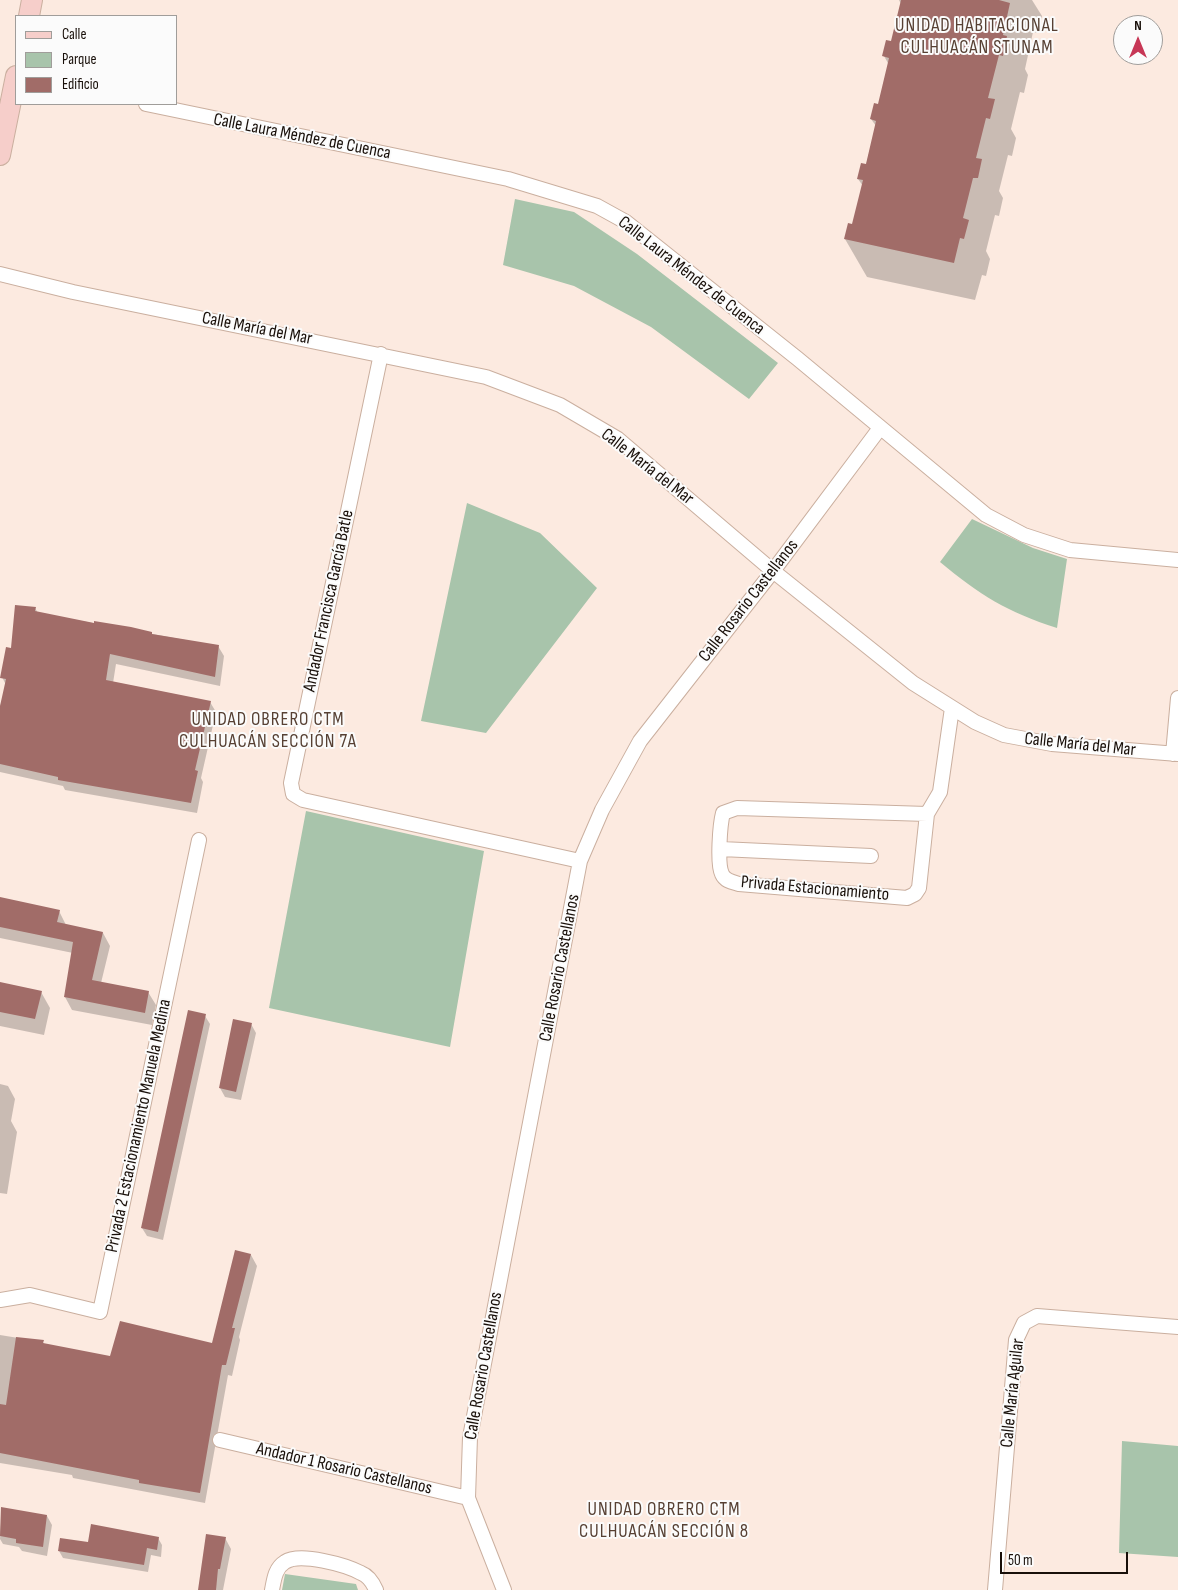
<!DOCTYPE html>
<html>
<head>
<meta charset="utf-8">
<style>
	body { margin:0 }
	#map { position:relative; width:1178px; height:1590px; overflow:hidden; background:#fceae0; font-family:"Sofia Sans Condensed",sans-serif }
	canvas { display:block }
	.legend { position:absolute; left:15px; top:15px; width:162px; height:90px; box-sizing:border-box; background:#fbfbfb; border:1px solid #a09d9a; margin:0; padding:6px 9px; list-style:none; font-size:15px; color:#180f09 }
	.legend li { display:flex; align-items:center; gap:10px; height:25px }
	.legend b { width:25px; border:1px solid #a09d9a }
	.north { position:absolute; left:1113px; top:15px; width:50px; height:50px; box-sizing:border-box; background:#fbfbfb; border:1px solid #a09d9a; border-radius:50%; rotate:0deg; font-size:14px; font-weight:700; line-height:20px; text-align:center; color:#180f09 }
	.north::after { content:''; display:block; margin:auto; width:18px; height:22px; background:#c73756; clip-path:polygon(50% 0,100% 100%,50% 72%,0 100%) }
	.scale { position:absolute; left:1000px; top:1552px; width:128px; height:22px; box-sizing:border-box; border:2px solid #180f09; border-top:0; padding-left:6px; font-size:15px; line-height:18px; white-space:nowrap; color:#180f09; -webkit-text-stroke:4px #fbfbfb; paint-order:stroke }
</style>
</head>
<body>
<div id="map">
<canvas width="1178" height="1590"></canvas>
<ul class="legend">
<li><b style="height:6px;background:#f6ceca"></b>Calle</li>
<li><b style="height:14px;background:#a8c4ab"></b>Parque</li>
<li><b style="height:14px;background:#a16c68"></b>Edificio</li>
</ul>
<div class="north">N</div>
<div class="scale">50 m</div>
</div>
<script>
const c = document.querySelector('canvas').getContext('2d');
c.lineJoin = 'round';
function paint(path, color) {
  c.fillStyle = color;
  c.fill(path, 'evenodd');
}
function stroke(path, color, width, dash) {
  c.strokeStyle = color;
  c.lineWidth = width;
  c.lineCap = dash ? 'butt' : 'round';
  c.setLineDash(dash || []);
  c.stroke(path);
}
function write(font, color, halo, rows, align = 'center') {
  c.font = font + ' "Sofia Sans Condensed",sans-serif';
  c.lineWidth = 4;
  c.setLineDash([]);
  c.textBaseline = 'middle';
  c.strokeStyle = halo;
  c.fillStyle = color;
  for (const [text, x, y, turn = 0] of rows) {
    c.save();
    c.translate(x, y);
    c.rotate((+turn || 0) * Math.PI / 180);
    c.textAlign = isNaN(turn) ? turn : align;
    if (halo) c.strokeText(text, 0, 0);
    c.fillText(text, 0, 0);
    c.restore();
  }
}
paint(new Path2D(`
	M515 199 574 212 637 254 778 363 749 399 651 327 574 286 503 265Z
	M467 503 540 533 597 588 486 733 421 721Z
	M972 519 1033 548 1067 559 1057 628C1007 612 980 595 940 562Z
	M306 811 484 851 450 1047 269 1008Z
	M1122 1441 1178 1446V1557L1119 1553Z
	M285 1574 356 1584 358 1590H282Z`), '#a8c4ab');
paint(new Path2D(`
	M899 0H1032L1042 16 1038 33 1033 32 1025 69 1028 75 1024 93 1020 92 1011 129 1016 138 1012 156 1008 155 999 191 1003 198 999 216 995 215 986 251 990 259 986 276 982 275 975 300 867 277 845 239 849 225 853 226 863 186 858 179 866 165 876 126 871 119 879 106 889 65 884 56 892 43 901 4Z
	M35 608 38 613 218 646 224 656 220 686 116 664 113 683 210 702 216 712 201 778 203 782 197 813 65 790 63 786 0 772V707L6 685 2 677 12 650Z
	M0 899 59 911 66 925 103 933 110 946 101 983 148 992 156 1005 152 1025 72 1010 65 997 73 953 0 938Z
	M0 983 41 992 50 1008 44 1035 0 1026Z
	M205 1016 210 1024 163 1240 147 1236 142 1228Z
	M251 1024 256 1033 241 1100 225 1097 220 1088Z
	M0 1084 8 1086 15 1099 11 1121 17 1132 7 1194 0 1193Z
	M236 1252 251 1255 257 1266 239 1337 240 1340 232 1376 228 1375 205 1503 73 1478 72 1475 0 1463V1335L43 1342 45 1345 111 1358 213 1344Z
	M2 1508 47 1516 52 1525 47 1556 22 1551 19 1547 3 1544 0 1539Z
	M158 1538 162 1545 161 1557 151 1555 148 1572 63 1558 59 1551 89 1544Z
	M225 1538 231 1549 223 1590H200Z`), '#0003');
paint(new Path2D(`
	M901 0H999L1010 3 1003 35 1007 36 1003 56 999 55 988 98 995 99 990 119 986 118 976 158 982 159 978 178H973L963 218 969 220 964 239 960 238 954 263 844 239 848 223 852 224 863 180 857 179 861 163 866 164 876 121 870 119 874 103 878 104 889 58 882 56 886 40 891 41Z
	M15 605 36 607 35 611 94 623V621L131 627 152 632V634L219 645 215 677 110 654 106 680 211 701 195 770 198 771 191 803 58 780V777L0 764V706L6 679 0 678 6 647 11 648Z
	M0 897 60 910 57 922 103 932 92 980 149 991 145 1013 64 997 73 942 0 927Z
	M0 982 42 991 35 1019 0 1012Z
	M188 1010 206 1014 158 1232 141 1228Z
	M233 1019 252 1023 236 1092 219 1088Z
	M235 1250 251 1254 232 1328H235L226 1365H222L200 1493 139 1483V1480L0 1453V1404L6 1405 16 1337 44 1340 43 1343 110 1356 120 1321 212 1343Z
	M1 1507 47 1515 43 1547 16 1543V1539L0 1536Z
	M91 1524 159 1537 157 1550 147 1548 144 1565 58 1551 60 1538 88 1542Z
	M206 1534 226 1537 220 1569H218L216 1590H198Z`), '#a16c68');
const street = new Path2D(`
	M146 104 508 179 597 206 626 222 798 359 986 515 1024 535 1070 550 1178 560
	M0 274 73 292 486 377 560 405 618 439 773 571 913 683 975 722 1004 735 1052 744 1178 754
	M381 354 291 783 293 794 303 800 580 861
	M1173 754 1178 698
	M927 814 737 808 723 813C720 824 717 864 722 874 725 881 732 882 739 884L907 898 915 894 919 888 927 814 940 792 952 708
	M721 849 871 856
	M0 1300 30 1295 100 1312 199 840
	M220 1440 468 1498
	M272 1590C274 1580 275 1568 285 1562 300 1552 346 1565 361 1573 369 1576 373 1583 376 1590
	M504 1590 468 1498 470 1437 580 861 602 810 640 741 773 571 880 428
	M995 1590 1016 1340 1024 1323 1037 1316 1178 1327`);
const secondary = new Path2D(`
	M29 16 32 0
	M0 155 16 76`);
stroke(street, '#caaf9f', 16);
stroke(secondary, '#caaf9f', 22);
stroke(street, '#fff', 14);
stroke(secondary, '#f6ceca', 20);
write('18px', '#180f09', '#fbfbfb', [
	["Calle Laura Méndez de Cuenca",302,137,11],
	["Calle Laura Méndez de Cuenca",691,276,38],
	["Calle María del Mar",257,329,11],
	["Calle María del Mar",647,467,38],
	["Andador Francisca García Batle",329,601,-78],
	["Calle Rosario Castellanos",749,601,-52],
	["Calle María del Mar",1080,745,6],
	["Privada Estacionamiento",815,889,5],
	["Calle Rosario Castellanos",560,968,-79],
	["Privada 2 Estacionamiento Manuela Medina",139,1126,-78],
	["Calle Rosario Castellanos",484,1366,-80],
	["Calle María Aguilar",1013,1393,-84],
	["Andador 1 Rosario Castellanos",344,1469,13]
]);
c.letterSpacing = '1px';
write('19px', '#574033', '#fbfbfb', [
	["UNIDAD HABITACIONAL",977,26],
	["CULHUACÁN STUNAM",977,48],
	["UNIDAD OBRERO CTM",268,720],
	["CULHUACÁN SECCIÓN 7A",268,742],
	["UNIDAD OBRERO CTM",664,1510],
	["CULHUACÁN SECCIÓN 8",664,1532]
]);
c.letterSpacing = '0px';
</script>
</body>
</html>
